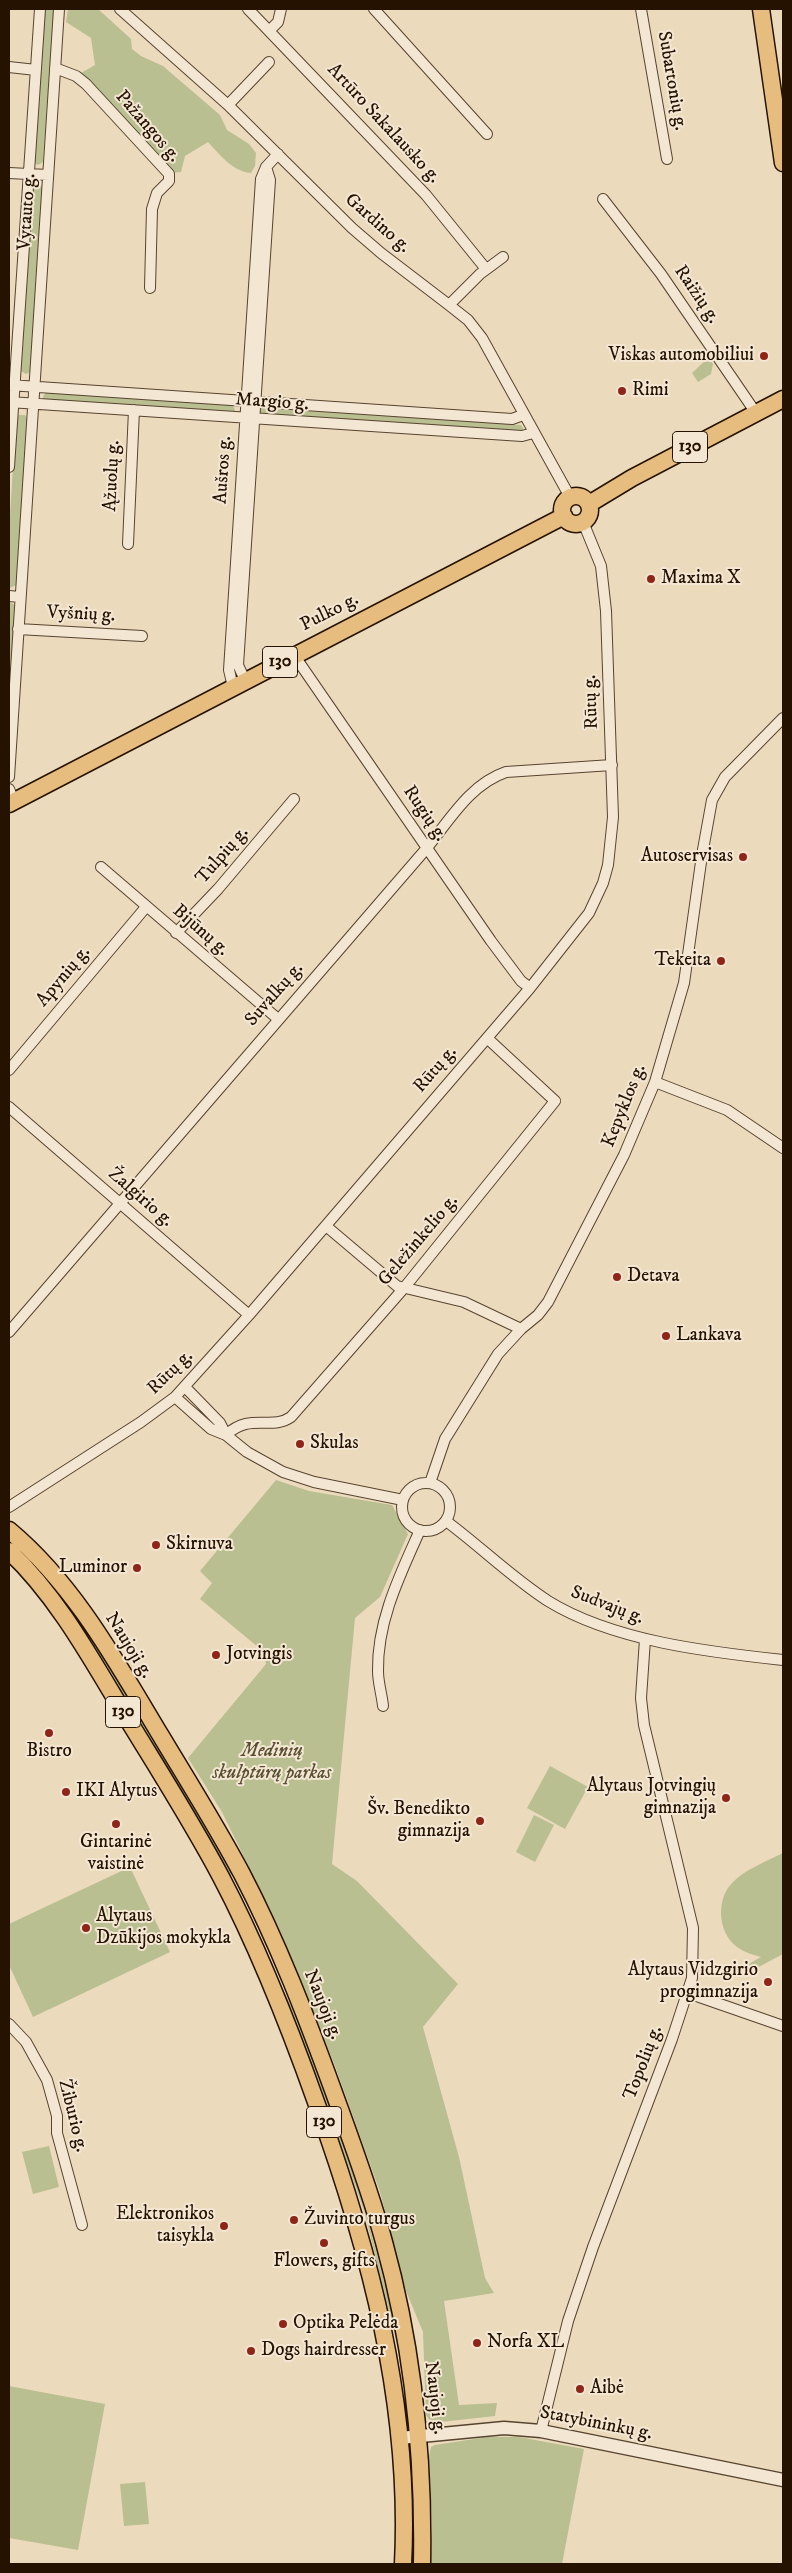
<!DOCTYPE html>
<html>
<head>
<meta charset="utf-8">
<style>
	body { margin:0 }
	#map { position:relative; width:792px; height:2573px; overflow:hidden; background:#ecdabd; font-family:"IM FELL DW Pica",serif }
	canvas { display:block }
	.frame { position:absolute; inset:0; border:10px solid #251200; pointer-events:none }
</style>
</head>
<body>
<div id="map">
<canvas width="792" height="2573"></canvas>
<div class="frame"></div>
</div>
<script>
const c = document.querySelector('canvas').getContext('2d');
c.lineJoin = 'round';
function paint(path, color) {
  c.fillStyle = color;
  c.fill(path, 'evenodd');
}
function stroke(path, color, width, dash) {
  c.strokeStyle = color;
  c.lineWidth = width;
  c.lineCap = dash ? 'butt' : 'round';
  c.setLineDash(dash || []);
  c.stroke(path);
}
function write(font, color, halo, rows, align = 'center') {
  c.font = font + ' "IM FELL DW Pica",serif';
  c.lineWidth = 4;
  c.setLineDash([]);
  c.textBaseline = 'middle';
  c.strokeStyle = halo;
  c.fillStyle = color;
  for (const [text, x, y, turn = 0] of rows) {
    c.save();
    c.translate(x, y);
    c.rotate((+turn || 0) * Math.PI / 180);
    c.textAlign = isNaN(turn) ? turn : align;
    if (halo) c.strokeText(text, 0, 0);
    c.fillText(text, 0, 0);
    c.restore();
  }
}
paint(new Path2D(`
	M44 9H54L43 162 38 165 34 163Z
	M68 9H98L131 39 132 49 141 56 163 66 220 115 227 130 249 144 256 153 255 166 251 173C232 171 220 155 208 142L185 156 181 172 171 173 81 73 95 65 91 38 66 22Z
	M35 184 41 185 43 187 31 372 26 374 21 371 32 186Z
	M708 358 713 364 711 374 698 382 692 373Z
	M46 392 232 404 235 410 234 413 44 400 43 397Z
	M263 408 521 425 523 428 522 431 262 417 259 416V409Z
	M19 415H25L27 418 16 585 10 588 9 532 16 417Z
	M9 602 15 605 9 696Z
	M276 1480 309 1491 392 1505 408 1534 380 1597 355 1618 332 1864 357 1881 458 1984 423 2027 459 2157 485 2278 494 2293 444 2301 459 2405 497 2403 495 2416 432 2423 426 2415 423 2332 406 2291 380 2192 335 2066 279 1929 222 1812 188 1758 266 1664 264 1652 200 1599 212 1583 200 1571Z
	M40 1571 63 1597 107 1663 233 1874 230 1876 195 1813 104 1665 64 1602Z
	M550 1766 588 1787 565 1829 527 1808Z
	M534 1815 554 1825 535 1862 516 1852Z
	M783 1853V1954L751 1971 747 1965 761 1957C753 1955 744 1952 737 1947 717 1932 716 1898 733 1882 746 1869 767 1861 783 1853Z
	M130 1867 170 1952 33 2017 9 1965V1924Z
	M279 1982C300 2020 313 2060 328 2101 360 2189 384 2268 401 2360L365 2214 319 2083Z
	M49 2146 59 2187 33 2194 22 2152Z
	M9 2386 105 2404 78 2550 9 2538Z
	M487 2437H519L584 2449 562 2564H431L432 2527 429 2456 431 2447 435 2445Z
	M145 2482 149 2524 124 2526 120 2484Z`), '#b9bf90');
const minor = new Path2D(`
	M120 9 228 105 352 228 381 253 449 305 468 320 482 338 570 497
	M248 9 426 195 486 269
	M374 9 487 134
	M641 9 667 159
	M269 31 278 22 281 9
	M9 67 36 70
	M55 68 76 76 86 84 169 174V181L157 193 152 209 150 288
	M228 105 269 62
	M9 173 48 175
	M603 199 661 274 756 413
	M449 305 480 274 503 257
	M9 385 512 419 523 415
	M9 402 522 436 533 433
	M9 467 40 9
	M128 544 134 410
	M9 596 20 597
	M18 629 142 636
	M294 655 491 941 521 981 530 988
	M245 680 238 665 270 180 266 167
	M233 687 229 670 261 179 266 167 278 154
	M9 777 59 9
	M9 789 14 801
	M101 867 278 1019
	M176 933 218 889 294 799
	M9 1070 146 907
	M655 1082 727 1110 783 1148
	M9 1107 249 1315
	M326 1226 397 1286 464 1302 521 1329
	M9 1332 426 849C449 821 470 784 506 772L612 765
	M185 1387 220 1423 226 1435
	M175 1397 211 1429 226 1435 247 1452 283 1472 314 1482 403 1500
	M226 1435C251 1412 271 1431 291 1417L404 1288 555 1101 487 1038
	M402 1507a24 24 0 1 1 48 0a24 24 0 1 1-48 0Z
	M430 1483 445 1439 498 1354 521 1329 538 1315 548 1302 624 1155 655 1082 684 983 702 855 712 800 725 777 783 718
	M9 1507 141 1422 175 1397 249 1315 530 988 589 913 603 883 608 865 613 817 606 611 601 566 583 522
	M446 1521C481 1547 511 1577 548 1601 613 1641 708 1652 783 1660
	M383 1706C382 1695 378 1683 378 1671 377 1621 400 1575 420 1530
	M688 1993 783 2026
	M9 2024 26 2042 47 2080 57 2116V2133L82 2225
	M541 2431 568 2321 593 2247 672 2039 692 1978 693 1928 644 1725 641 1698 645 1639`);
const tertiary = new Path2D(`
	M400 2438 504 2428 541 2431 783 2480`);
const primary = new Path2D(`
	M761 9 783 163
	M562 510a14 14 0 1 1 28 0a14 14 0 1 1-28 0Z
	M589 504 632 478 783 399
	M9 804 564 516
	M9 1530C75 1585 117 1663 161 1736 188 1781 217 1827 242 1874 278 1943 306 2016 333 2090 351 2140 370 2190 384 2242 413 2347 424 2455 422 2564
	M9 1551C61 1600 96 1668 133 1728 163 1777 194 1826 221 1877 259 1949 289 2026 316 2102 370 2251 411 2405 403 2564`);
stroke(minor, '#57442f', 12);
stroke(tertiary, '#57442f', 15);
stroke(primary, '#251200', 19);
stroke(minor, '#f3e7d4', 10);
stroke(tertiary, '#f3e7d4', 12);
stroke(primary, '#e6bd7e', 16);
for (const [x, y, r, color] of [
	[764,356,5,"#8f2418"],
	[622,391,5,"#8f2418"],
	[651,579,5,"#8f2418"],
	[743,857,5,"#8f2418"],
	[721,961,5,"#8f2418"],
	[617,1277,5,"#8f2418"],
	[666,1336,5,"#8f2418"],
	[300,1444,5,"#8f2418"],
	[156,1545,5,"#8f2418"],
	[137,1568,5,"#8f2418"],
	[216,1655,5,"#8f2418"],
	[49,1733,5,"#8f2418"],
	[66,1792,5,"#8f2418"],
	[726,1798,5,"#8f2418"],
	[480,1821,5,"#8f2418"],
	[116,1824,5,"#8f2418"],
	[86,1928,5,"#8f2418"],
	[768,1982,5,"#8f2418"],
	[294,2220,5,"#8f2418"],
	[224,2226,5,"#8f2418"],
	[324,2243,5,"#8f2418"],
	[283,2324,5,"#8f2418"],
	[477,2343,5,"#8f2418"],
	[251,2351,5,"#8f2418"],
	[580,2389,5,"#8f2418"]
]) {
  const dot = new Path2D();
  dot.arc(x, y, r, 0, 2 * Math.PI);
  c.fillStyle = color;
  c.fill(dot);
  stroke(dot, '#f3e7d4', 2);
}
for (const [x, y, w] of [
	[690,447,35],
	[280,662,35],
	[123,1712,35],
	[324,2122,35]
]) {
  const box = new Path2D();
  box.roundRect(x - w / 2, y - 15.5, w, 31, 4);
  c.fillStyle = '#f3e7d4';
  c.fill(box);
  stroke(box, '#251200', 1);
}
write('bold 18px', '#251200', null, [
	["130",690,447],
	["130",280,662],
	["130",123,1712],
	["130",324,2122]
]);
write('19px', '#251200', '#f3e7d4', [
	["Subartonių g.",671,81,80],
	["Artūro Sakalausko g.",383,124,47],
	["Pažangos g.",147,127,49],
	["Vytauto g.",28,212,-86],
	["Gardino g.",377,224,41],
	["Raižių g.",696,295,56],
	["Margio g.",272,403,4],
	["Aušros g.",224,470,-86],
	["Ąžuolų g.",113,476,-87],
	["Pulko g.",330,613,-27],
	["Vyšnių g.",81,615,3],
	["Rūtų g.",592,702,-92],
	["Rugių g.",424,814,56],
	["Tulpių g.",223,856,-49],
	["Bijūnų g.",200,931,41],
	["Apynių g.",64,977,-50],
	["Suvalkų g.",275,995,-49],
	["Rūtų g.",436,1070,-49],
	["Kepyklos g.",625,1106,-68],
	["Žalgirio g.",140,1198,41],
	["Geležinkelio g.",419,1241,-50],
	["Rūtų g.",171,1373,-44],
	["Sudvajų g.",607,1606,21],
	["Naujoji g.",128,1646,58],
	["Naujoji g.",322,2005,68],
	["Topolių g.",644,2063,-69],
	["Žiburio g.",72,2116,76],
	["Naujoji g.",434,2398,83],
	["Statybininkų g.",596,2424,11]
]);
write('19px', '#251200', '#f3e7d4', [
	["Viskas automobiliui",754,356,"right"],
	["Rimi",632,391],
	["Maxima X",661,579],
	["Autoservisas",733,857,"right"],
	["Tekeita",711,961,"right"],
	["Detava",627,1277],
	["Lankava",676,1336],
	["Skulas",310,1444],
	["Skirnuva",166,1545],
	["Luminor",127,1568,"right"],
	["Jotvingis",226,1655],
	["Bistro",49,1752,"center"],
	["Alytaus Jotvingių",716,1787,"right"],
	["gimnazija",716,1809,"right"],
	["IKI Alytus",76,1792],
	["Šv. Benedikto",470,1810,"right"],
	["gimnazija",470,1832,"right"],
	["Gintarinė",116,1843,"center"],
	["vaistinė",116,1865,"center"],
	["Alytaus",96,1917],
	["Dzūkijos mokykla",96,1939],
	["Alytaus Vidzgirio",758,1971,"right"],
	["progimnazija",758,1993,"right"],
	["Elektronikos",214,2215,"right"],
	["taisykla",214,2237,"right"],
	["Žuvinto turgus",304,2220],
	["Flowers, gifts",324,2262,"center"],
	["Optika Pelėda",293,2324],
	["Norfa XL",487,2343],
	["Dogs hairdresser",261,2351],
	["Aibė",590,2389]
], 'left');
write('italic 19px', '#594f32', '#f3e7d4', [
	["Medinių",272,1752],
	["skulptūrų parkas",272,1774]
]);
</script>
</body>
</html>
